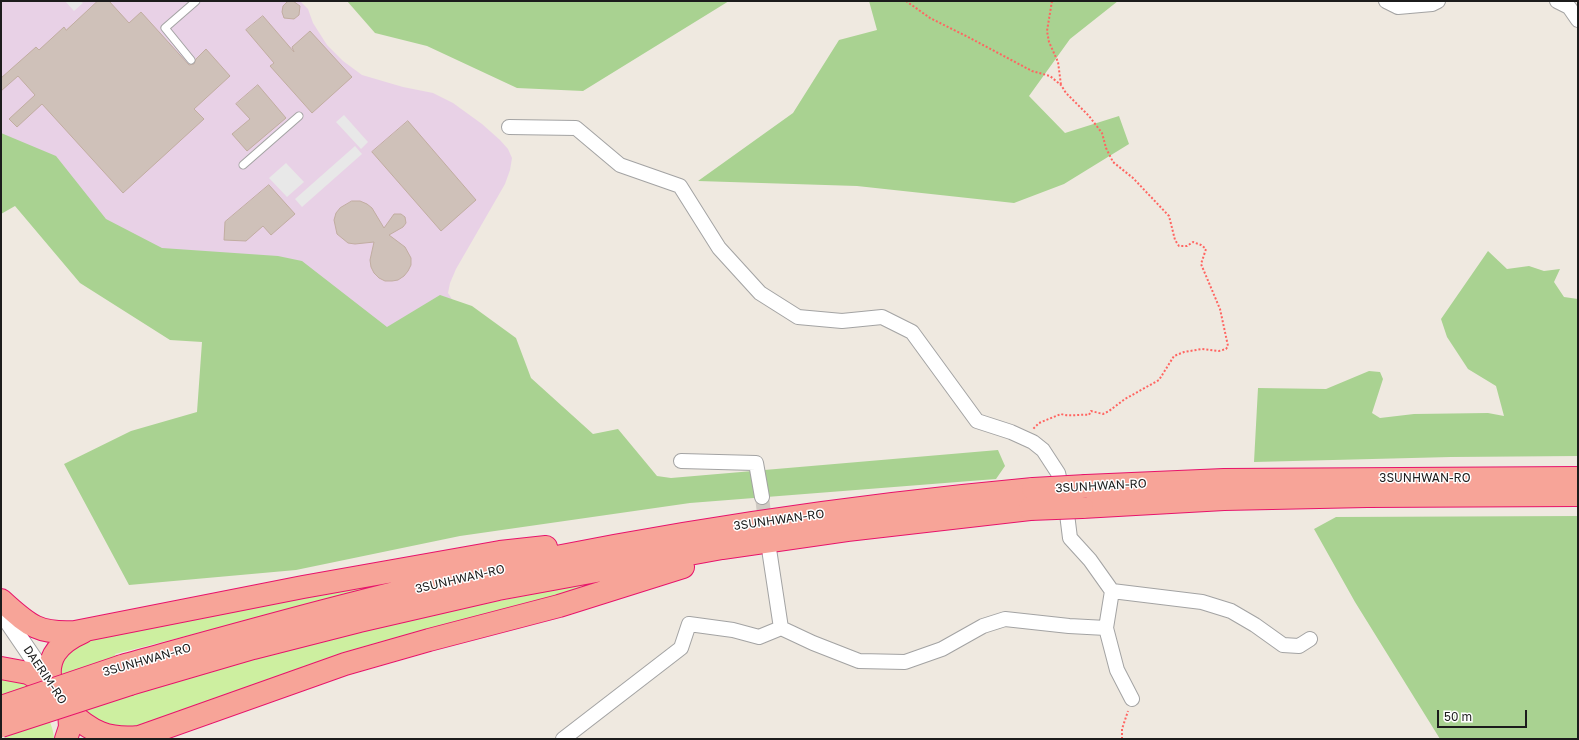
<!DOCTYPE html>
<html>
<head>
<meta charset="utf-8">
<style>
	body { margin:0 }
	#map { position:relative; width:1579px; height:740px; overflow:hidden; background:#efe9e0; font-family:"Golos Text",sans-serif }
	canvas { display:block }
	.frame { position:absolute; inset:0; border:2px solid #1c1c1c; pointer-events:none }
	.scale { position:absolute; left:1437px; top:710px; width:90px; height:18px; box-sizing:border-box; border:2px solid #1c1c1c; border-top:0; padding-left:5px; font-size:12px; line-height:14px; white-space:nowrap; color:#1c1c1c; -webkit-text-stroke:3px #fff; paint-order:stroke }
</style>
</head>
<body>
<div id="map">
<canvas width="1579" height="740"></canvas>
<div class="frame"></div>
<div class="scale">50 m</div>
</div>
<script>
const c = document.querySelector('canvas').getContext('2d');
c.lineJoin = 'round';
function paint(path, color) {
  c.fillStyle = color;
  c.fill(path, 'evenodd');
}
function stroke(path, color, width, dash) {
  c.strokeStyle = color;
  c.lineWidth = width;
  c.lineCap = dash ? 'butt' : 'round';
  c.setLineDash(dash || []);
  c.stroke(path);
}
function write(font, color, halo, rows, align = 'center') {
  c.font = font + ' "Golos Text",sans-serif';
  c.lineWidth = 3;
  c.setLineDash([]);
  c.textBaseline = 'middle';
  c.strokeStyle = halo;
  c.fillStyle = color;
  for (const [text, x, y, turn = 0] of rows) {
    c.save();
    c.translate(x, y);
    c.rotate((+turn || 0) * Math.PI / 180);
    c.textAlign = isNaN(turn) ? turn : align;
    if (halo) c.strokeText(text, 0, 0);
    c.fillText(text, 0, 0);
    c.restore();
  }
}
paint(new Path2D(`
	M1 1H300L308 9 313 23 327 45 343 61 362 75 403 87 433 93 453 103 482 124 500 140 508 149 512 158 510 170 505 184 456 269 450 283 448 293 455 304 419 419 1 159Z`), '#e8d1e6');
paint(new Path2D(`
	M567 546 270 615 115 654 132 692 253 654 469 607 608 579 162 721 115 731 91 716 58 670V660L76 642Z
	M1 677C7 678 14 678 19 681 35 689 54 722 54 739H2L21 731 3 694 1 695Z`), '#cdefa0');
paint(new Path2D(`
	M347 1H729L583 91 517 88 427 46 375 33Z
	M869 1H1118L1070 39 1029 96 1065 133 1119 116 1129 144 1064 184 1014 203 857 186 698 181 793 113 839 40 877 30Z
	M1 133 56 156 106 219 162 248 278 256 302 261 387 327 440 295 472 306 516 338 531 378 593 434 618 429 657 476 671 478 998 450 1005 466 996 479 690 503 460 536 296 570 129 585 64 464 131 431 197 412 202 342 170 340 80 283 15 206 1 214Z
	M1488 251 1507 269 1529 266 1544 271 1560 269 1554 282 1564 297 1578 299V456L1451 457 1254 462 1258 388 1326 389 1369 371 1380 372 1383 379 1372 413 1380 418 1414 414 1488 413 1504 416 1496 386 1468 369 1447 337 1441 319Z
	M1578 516V739H1440L1355 602 1314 529 1336 517Z`), '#a9d291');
paint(new Path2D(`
	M65 1H80L83 3 74 11Z
	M344 115 368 142 361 149 336 122Z
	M355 146 362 154 302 207 295 199Z
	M286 163 304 182 287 197 269 178Z`), '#e8e8e8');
const building = new Path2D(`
	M98 1H109L129 23 141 12 189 65 194 64 196 59 206 49 230 76 194 109 204 119 123 193 42 104 17 127 9 119 35 95 18 76 1 91V78L36 47 39 50 64 27 66 30Z
	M293 1 300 6 299 15 294 19 284 18 282 12 283 6 287 2Z
	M263 16 294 52 292 47 310 31 352 77 312 113 270 66 274 63 246 30Z
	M258 85 286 118 247 151 232 134 250 119 236 104Z
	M408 121 476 200 441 231 372 152Z
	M269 185 295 214 271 235 263 226 246 241 224 240 225 222Z
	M352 201H360L367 204 372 208 384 228 394 214H401L405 217 406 223 403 227 389 235 405 247 411 258V265L408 271 404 276 398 280 392 281H385L379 278 374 273 371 267 370 260 374 242 355 244 348 243 337 234 334 220 336 213 340 208Z`);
paint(building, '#cfc1b9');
stroke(building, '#c1ada1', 1);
stroke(new Path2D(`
	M762 497 766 529`), '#cfcac3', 14, [14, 7]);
const service = new Path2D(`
	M191 60 165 28 196 1
	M243 165 299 116`);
const minor = new Path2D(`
	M1386 1 1398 7 1432 4 1438 1
	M1557 1 1569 7 1578 20
	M509 127 576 128 620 165 680 186 719 248 760 293 798 317 842 321 882 317 912 332 977 421 1011 432 1033 442 1043 450 1058 473 1066 506 1070 538 1090 560 1112 591 1202 602 1231 611 1255 625 1283 645 1299 646 1310 639
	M681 461 756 463 762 497
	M769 549 781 628
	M1106 628 1112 591
	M563 739 681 648 689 624 733 630 759 637 781 628 813 643 859 661 905 662 942 649 983 626 1005 619 1069 626 1106 628 1117 670 1132 699`);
const tertiary = new Path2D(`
	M1 611 52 686`);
const trunk = new Path2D(`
	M1086 486 1224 480 1578 478
	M1082 507 1224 499 1367 496 1578 495
	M1 600C28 624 36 634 75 632L303 587 500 552 546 547
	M122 666C242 633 362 599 484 572 665 533 849 506 1033 489
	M1 668 28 673 52 687
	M130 684 253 648 359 621 498 589 722 548 847 530 1030 509
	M52 687C44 659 58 643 83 632
	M69 711C91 732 108 740 139 737L345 664 429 640 559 606 683 567
	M66 739 70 727 69 711`);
stroke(service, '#a3a3a3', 9);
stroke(minor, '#a3a3a3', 16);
stroke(tertiary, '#a3a3a3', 19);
stroke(trunk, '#e7136b', 24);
stroke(new Path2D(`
	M906 1 930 18 968 37 1032 71 1050 76 1061 85 1066 93 1089 116 1102 133 1106 148 1113 162 1133 178 1169 216 1175 240 1179 246H1187L1193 242 1201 245 1206 249 1201 264 1220 309 1228 346 1226 349 1219 351 1202 349 1184 352 1174 356 1159 380 1125 399 1109 411 1103 414 1091 411 1089 415C1079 414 1070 417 1061 414L1039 423 1033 429
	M1052 1 1047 31 1049 42 1058 62 1061 85
	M1122 739V729L1128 711`), '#ff6561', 2, [2, 2]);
stroke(service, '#fff', 7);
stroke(minor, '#fff', 14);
stroke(tertiary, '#fff', 17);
stroke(trunk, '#f7a498', 22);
const trunkBridge = new Path2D(`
	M1033 489 1086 486
	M1030 509 1082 507
	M1 707 122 666
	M1 726 130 684`);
stroke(trunkBridge, '#e7136b', 24, []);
stroke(trunkBridge, '#f7a498', 22);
write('12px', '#1c1c1c', '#fff', [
	["3SUNHWAN-RO",1425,478],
	["3SUNHWAN-RO",1101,486,-3],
	["3SUNHWAN-RO",779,520,-8],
	["3SUNHWAN-RO",460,579,-13],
	["3SUNHWAN-RO",147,660,-16],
	["DAERIM-RO",45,675,56]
]);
</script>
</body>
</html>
